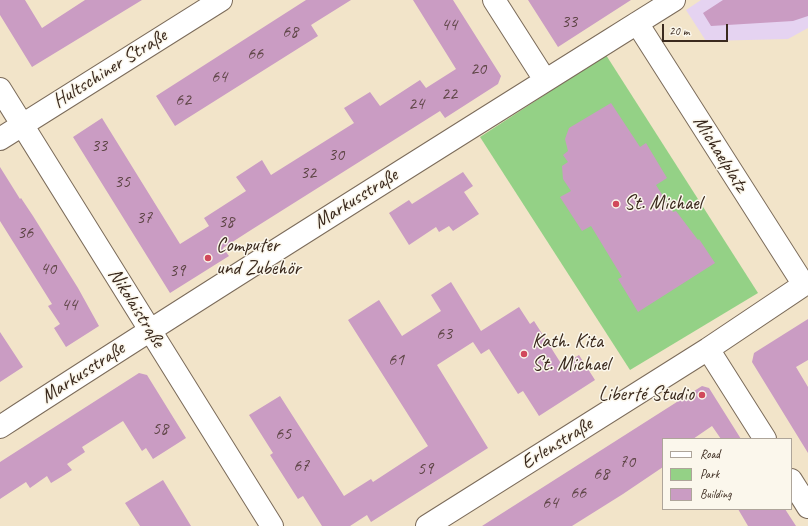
<!DOCTYPE html>
<html>
<head>
<meta charset="utf-8">
<style>
	body { margin:0 }
	#map { position:relative; width:808px; height:526px; overflow:hidden; background:#f2e4c9; font-family:Caveat,sans-serif }
	canvas { display:block }
	.legend { position:absolute; left:662px; top:438px; width:130px; height:72px; box-sizing:border-box; background:#fbf7ec; border:1px solid #aea59a; margin:0; padding:5px 7px; list-style:none; font-size:12px; color:#3b2a1e }
	.legend li { display:flex; align-items:center; gap:8px; height:20px }
	.legend b { width:20px; border:1px solid #aea59a }
	.scale { position:absolute; left:662px; top:24px; width:66px; height:18px; box-sizing:border-box; border:2px solid #3b2a1e; border-top:0; padding-left:5px; font-size:12px; line-height:14px; white-space:nowrap; color:#3b2a1e; -webkit-text-stroke:3px #fbf7ec; paint-order:stroke }
</style>
</head>
<body>
<div id="map">
<canvas width="808" height="526"></canvas>
<ul class="legend">
<li><b style="height:5px;background:#fff"></b>Road</li>
<li><b style="height:11px;background:#94d186"></b>Park</li>
<li><b style="height:11px;background:#ca9cc3"></b>Building</li>
</ul>
<div class="scale">20 m</div>
</div>
<script>
const c = document.querySelector('canvas').getContext('2d');
c.lineJoin = 'round';
function paint(path, color) {
  c.fillStyle = color;
  c.fill(path, 'evenodd');
}
function stroke(path, color, width, dash) {
  c.strokeStyle = color;
  c.lineWidth = width;
  c.lineCap = dash ? 'butt' : 'round';
  c.setLineDash(dash || []);
  c.stroke(path);
}
function write(font, color, halo, rows, align = 'center') {
  c.font = font + ' Caveat,sans-serif';
  c.lineWidth = 3;
  c.setLineDash([]);
  c.textBaseline = 'middle';
  c.strokeStyle = halo;
  c.fillStyle = color;
  for (const [text, x, y, turn = 0] of rows) {
    c.save();
    c.translate(x, y);
    c.rotate((+turn || 0) * Math.PI / 180);
    c.textAlign = isNaN(turn) ? turn : align;
    if (halo) c.strokeText(text, 0, 0);
    c.fillText(text, 0, 0);
    c.restore();
  }
}
paint(new Path2D(`
	M701 0H808V28L788 39 706 41 686 10Z`), '#e5d3f1');
paint(new Path2D(`
	M606 55 758 293 630 370 480 137Z`), '#94d186');
paint(new Path2D(`
	M0 0H25L42 28 85 0H142L32 67 0 15Z
	M306 0H351L311 25 318 36 175 126 156 96Z
	M413 0H453L501 76 498 84 445 118 440 111 251 230 223 248 229 256 170 293 73 137 102 118 180 244 209 226 204 218 246 191 236 177 262 160 271 175 354 123 344 108 370 92 380 106 420 80 426 88 456 69Z
	M528 0H631L558 47Z
	M723 0H808V16L793 21 711 26 703 13Z
	M611 103 640 147 646 143 667 178 656 185 673 212 676 211 698 240 699 239 715 263 638 312 618 279 622 277 591 226 582 231 560 197 571 191 563 179 562 166 568 162 563 155 568 151 565 139 569 128Z
	M0 167 20 199 21 198 33 216 78 288 99 326 66 347 54 328 60 324 48 306 52 304 0 221Z
	M463 172 473 186 464 192 479 214 453 231 449 226 439 232 436 227 409 245 389 213 409 200 412 204Z
	M451 282 481 331 519 307 530 324 534 321 562 365 579 355 595 380 539 416 523 391 518 394 489 349 481 354 473 342 437 365 488 448 371 522 367 515 350 526H322L303 496 298 499 270 455 273 453 249 415 280 396 344 496 371 479 373 482 428 446 348 320 379 300 402 336 441 311 431 295Z
	M808 319V360L796 367 808 387V453L752 362 754 353Z
	M0 332 23 367 0 382Z
	M139 373 147 375 186 438 153 459 146 448 142 451 123 421 82 447 85 452 67 464 72 470 61 477 51 483 47 476 30 488 26 482 0 499V462Z
	M702 386 709 388 741 439H721L712 426 693 439H663V467L623 494 572 526H482Z
	M163 480 191 526H140L125 503Z
	M738 509H785L796 526H748Z`), '#ca9cc3');
const minor = new Path2D(`
	M494 0 545 80
	M637 23 804 285
	M0 89 272 526
	M0 139 221 0
	M708 349 765 439
	M0 427C223 282 449 141 674 0
	M791 480 808 507
	M427 526 708 349 808 282`);
stroke(minor, '#7b6b5a', 24);
stroke(minor, '#fff', 22);
for (const [x, y, r, color] of [
	[616,204,4,"#d1495b"],
	[208,258,4,"#d1495b"],
	[524,354,4,"#d1495b"],
	[702,395,4,"#d1495b"]
]) {
  const dot = new Path2D();
  dot.arc(x, y, r, 0, 2 * Math.PI);
  c.fillStyle = color;
  c.fill(dot);
  stroke(dot, '#fbf7ec', 1.5);
}
write('18px', '#5f4647', null, [
	["33",569,22],
	["44",449,25],
	["68",290,32],
	["66",255,54],
	["20",478,69],
	["64",219,77],
	["22",449,94],
	["62",183,100],
	["24",416,104],
	["33",99,146],
	["30",336,155],
	["32",308,173],
	["35",122,182],
	["37",144,218],
	["38",226,222],
	["36",25,233],
	["40",48,269],
	["39",177,271],
	["44",69,305],
	["63",444,334],
	["61",396,360],
	["58",160,429],
	["65",283,434],
	["70",627,462],
	["67",301,466],
	["59",425,469],
	["68",601,474],
	["66",578,493],
	["64",550,503]
]);
write('20px', '#3b2a1e', '#fbf7ec', [
	["Hultschiner Straße",110,69,-32],
	["Michaelplatz",720,154,58],
	["Markusstraße",356,199,-32],
	["Nikolaistraße",136,308,58],
	["Markusstraße",83,373,-33],
	["Erlenstraße",557,444,-32]
]);
write('20px', '#3b2a1e', '#fbf7ec', [
	["St. Michael",624,204],
	["Computer",216,246],
	["und Zubehör",216,269],
	["Kath. Kita",532,342],
	["St. Michael",532,365],
	["Liberté Studio",694,395,"right"]
], 'left');
</script>
</body>
</html>
